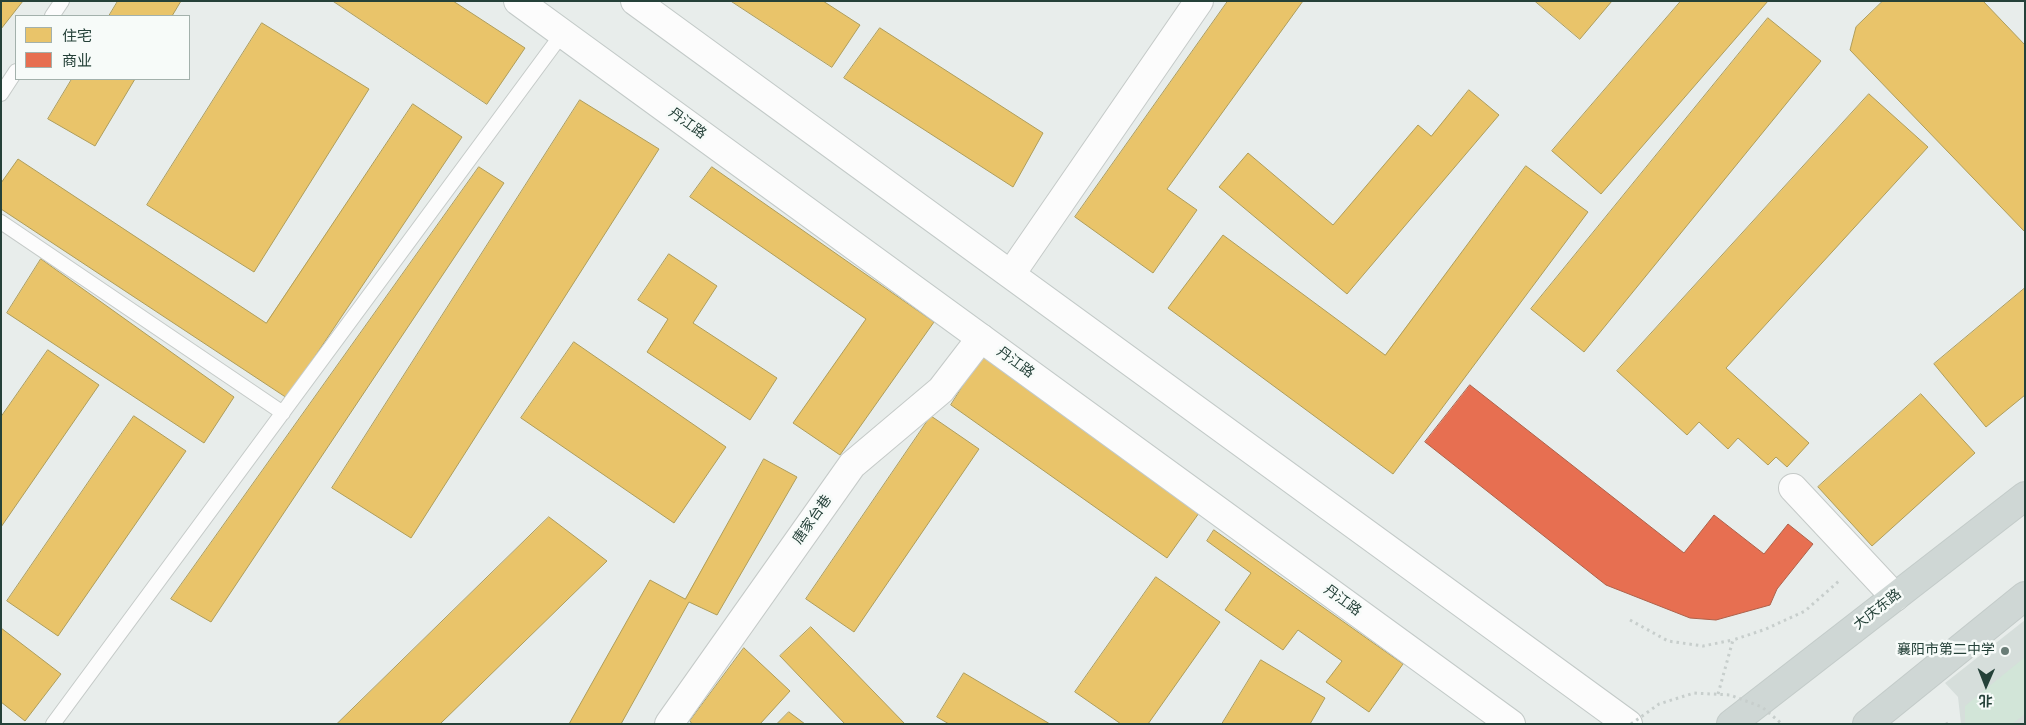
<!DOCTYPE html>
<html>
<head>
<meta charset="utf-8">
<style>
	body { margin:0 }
	#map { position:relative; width:2026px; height:725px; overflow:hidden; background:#e8edeb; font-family:"Nunito Sans","Noto Sans SC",sans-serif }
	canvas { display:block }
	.frame { position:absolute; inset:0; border:2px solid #254139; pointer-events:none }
	.legend { position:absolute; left:15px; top:15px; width:175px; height:65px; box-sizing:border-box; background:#f7fbf9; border:1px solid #a3b1ac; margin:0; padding:6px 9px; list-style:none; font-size:15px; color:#254139 }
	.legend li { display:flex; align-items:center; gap:10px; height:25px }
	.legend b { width:25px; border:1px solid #a3b1ac }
	.north { position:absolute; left:1961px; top:660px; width:50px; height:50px; -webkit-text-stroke:4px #f7fbf9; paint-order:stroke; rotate:181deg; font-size:14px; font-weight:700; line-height:20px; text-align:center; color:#254139 }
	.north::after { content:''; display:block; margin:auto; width:18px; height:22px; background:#254139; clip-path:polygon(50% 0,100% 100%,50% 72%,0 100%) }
</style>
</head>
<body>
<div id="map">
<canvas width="2026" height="725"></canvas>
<div class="frame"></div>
<ul class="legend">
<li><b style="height:14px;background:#e9c46a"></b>住宅</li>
<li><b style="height:14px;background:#e76f51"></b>商业</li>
</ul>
<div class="north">北</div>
</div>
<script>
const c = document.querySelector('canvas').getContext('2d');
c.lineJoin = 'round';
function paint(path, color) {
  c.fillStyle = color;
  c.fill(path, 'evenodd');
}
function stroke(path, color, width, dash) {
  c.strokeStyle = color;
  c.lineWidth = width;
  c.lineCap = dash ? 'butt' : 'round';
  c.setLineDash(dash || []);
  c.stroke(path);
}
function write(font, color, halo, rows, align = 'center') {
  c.font = font + ' "Nunito Sans","Noto Sans SC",sans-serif';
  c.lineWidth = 5;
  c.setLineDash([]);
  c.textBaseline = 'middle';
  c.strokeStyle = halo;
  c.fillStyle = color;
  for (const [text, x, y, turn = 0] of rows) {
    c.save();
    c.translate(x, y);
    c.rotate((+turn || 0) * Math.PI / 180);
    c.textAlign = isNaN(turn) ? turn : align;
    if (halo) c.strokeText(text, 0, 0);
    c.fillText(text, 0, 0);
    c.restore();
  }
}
paint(new Path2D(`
	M2025 620V724H1961L1958 697 1945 683Z`), '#d6dedb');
paint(new Path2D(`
	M2025 657V714L2012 724H1965V706Z`), '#d2e5d8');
const homes = new Path2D(`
	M1 1H23L1 29Z
	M118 1H181L172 16H109Z
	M333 1H453L525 48 487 104Z
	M731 1H823L860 25 832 67Z
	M1228 1H1303L1167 189 1197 210 1153 273 1075 217Z
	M1535 1H1612L1580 39Z
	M1681 1H1768L1601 194 1552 151Z
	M1883 1H1983L2025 45V232L1850 50 1856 27Z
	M1768 18 1821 61 1584 352 1531 309Z
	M262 23 369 89 254 272 147 205Z
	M880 28 1043 133 1013 187 844 78Z
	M72 79H135L95 146 48 119Z
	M1469 90 1499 115 1347 294 1219 187 1248 153 1333 225 1418 125 1431 136Z
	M1869 94 1928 147 1726 368 1809 443 1787 467 1776 457 1768 465 1738 438 1728 449 1699 422 1687 435 1617 371Z
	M580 100 659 149 411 538 332 488Z
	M413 104 462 137 287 398 1 209V183L18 159 266 323Z
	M1526 166 1588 212 1393 474 1168 308 1223 235 1385 355Z
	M479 167 504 183 211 622 171 599Z
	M712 167 934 322 840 455 793 423 866 319 690 197Z
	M669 254 717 286 693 323 777 378 750 420 647 352 668 319 638 300Z
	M41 259 234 397 204 443 7 313Z
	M2025 288V395L1986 427 1934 364Z
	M574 342 726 447 674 523 521 418Z
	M48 350 99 385 1 527V417Z
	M982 356 1199 513 1167 558 951 405Z
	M1921 394 1975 453 1872 546 1818 487Z
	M134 416 186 451 58 636 7 601Z
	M931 416 979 449 854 632 806 599Z
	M764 459 797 477 717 615 689 602 621 724H569L650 580 685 599Z
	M549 517 607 561 440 724H337Z
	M1214 530 1403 664 1369 712 1326 682 1342 661 1298 630 1283 650 1225 610 1251 573 1207 541Z
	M1156 577 1220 622 1148 724H1121L1075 692Z
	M811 627 905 724H845L780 656Z
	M1 628 61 674 25 721 1 702Z
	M744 648 790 691 760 724H692L690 721Z
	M1261 660 1325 698 1310 724H1222Z
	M964 673 1050 724H949L937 717Z
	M789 712 805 724H777Z`);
paint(homes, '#e9c46a');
stroke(homes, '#ae9d5b', 1);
const shops = new Path2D(`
	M1470 385 1684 553 1714 515 1764 554 1788 524 1813 544 1777 589 1770 605 1716 620 1690 618 1606 585 1425 442Z`);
paint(shops, '#e76f51');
stroke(shops, '#ad614a', 1);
const service = new Path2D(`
	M52 16 62 1
	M1 94 16 71
	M1 222 283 413
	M53 724 562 34`);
const minor = new Path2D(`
	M1011 274 1199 1
	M1793 488 1895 597
	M669 724 852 465 941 390 981 338`);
const secondary = new Path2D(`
	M518 1 1511 724
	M635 1 1628 724`);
const primary = new Path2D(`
	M1731 724 2025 496
	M1867 724 2025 596`);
stroke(service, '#c5cac8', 16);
stroke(minor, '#c5cac8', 30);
stroke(secondary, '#c3cac8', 30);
stroke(primary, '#c3cbc9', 30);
stroke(new Path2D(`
	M1630 620 1668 641 1703 646 1733 640
	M1718 694 1733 640 1766 629 1805 611 1839 581
	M1946 724 1948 723`), '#c7cecc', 3, [2.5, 4]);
stroke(service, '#fcfcfc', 14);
stroke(minor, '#fcfcfc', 28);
stroke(secondary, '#fcfcfc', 28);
stroke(primary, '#cfd7d5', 28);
stroke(new Path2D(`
	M1631 724 1659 704 1694 693 1730 695 1762 707 1782 724`), '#c7cecc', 3, [2.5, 4]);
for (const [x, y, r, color] of [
	[2005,651,5,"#697d77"]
]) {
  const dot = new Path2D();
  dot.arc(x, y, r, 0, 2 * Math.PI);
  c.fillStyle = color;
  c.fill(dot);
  stroke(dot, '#f7fbf9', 2);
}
write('14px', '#254139', '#f7fbf9', [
	["丹江路",687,124,36],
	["丹江路",1015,363,36],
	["唐家台巷",813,520,-55],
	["丹江路",1342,601,36],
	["大庆东路",1878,610,-38]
]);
write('14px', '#254139', '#f7fbf9', [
	["襄阳市第二中学",1995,651]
], 'right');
</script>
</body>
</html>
